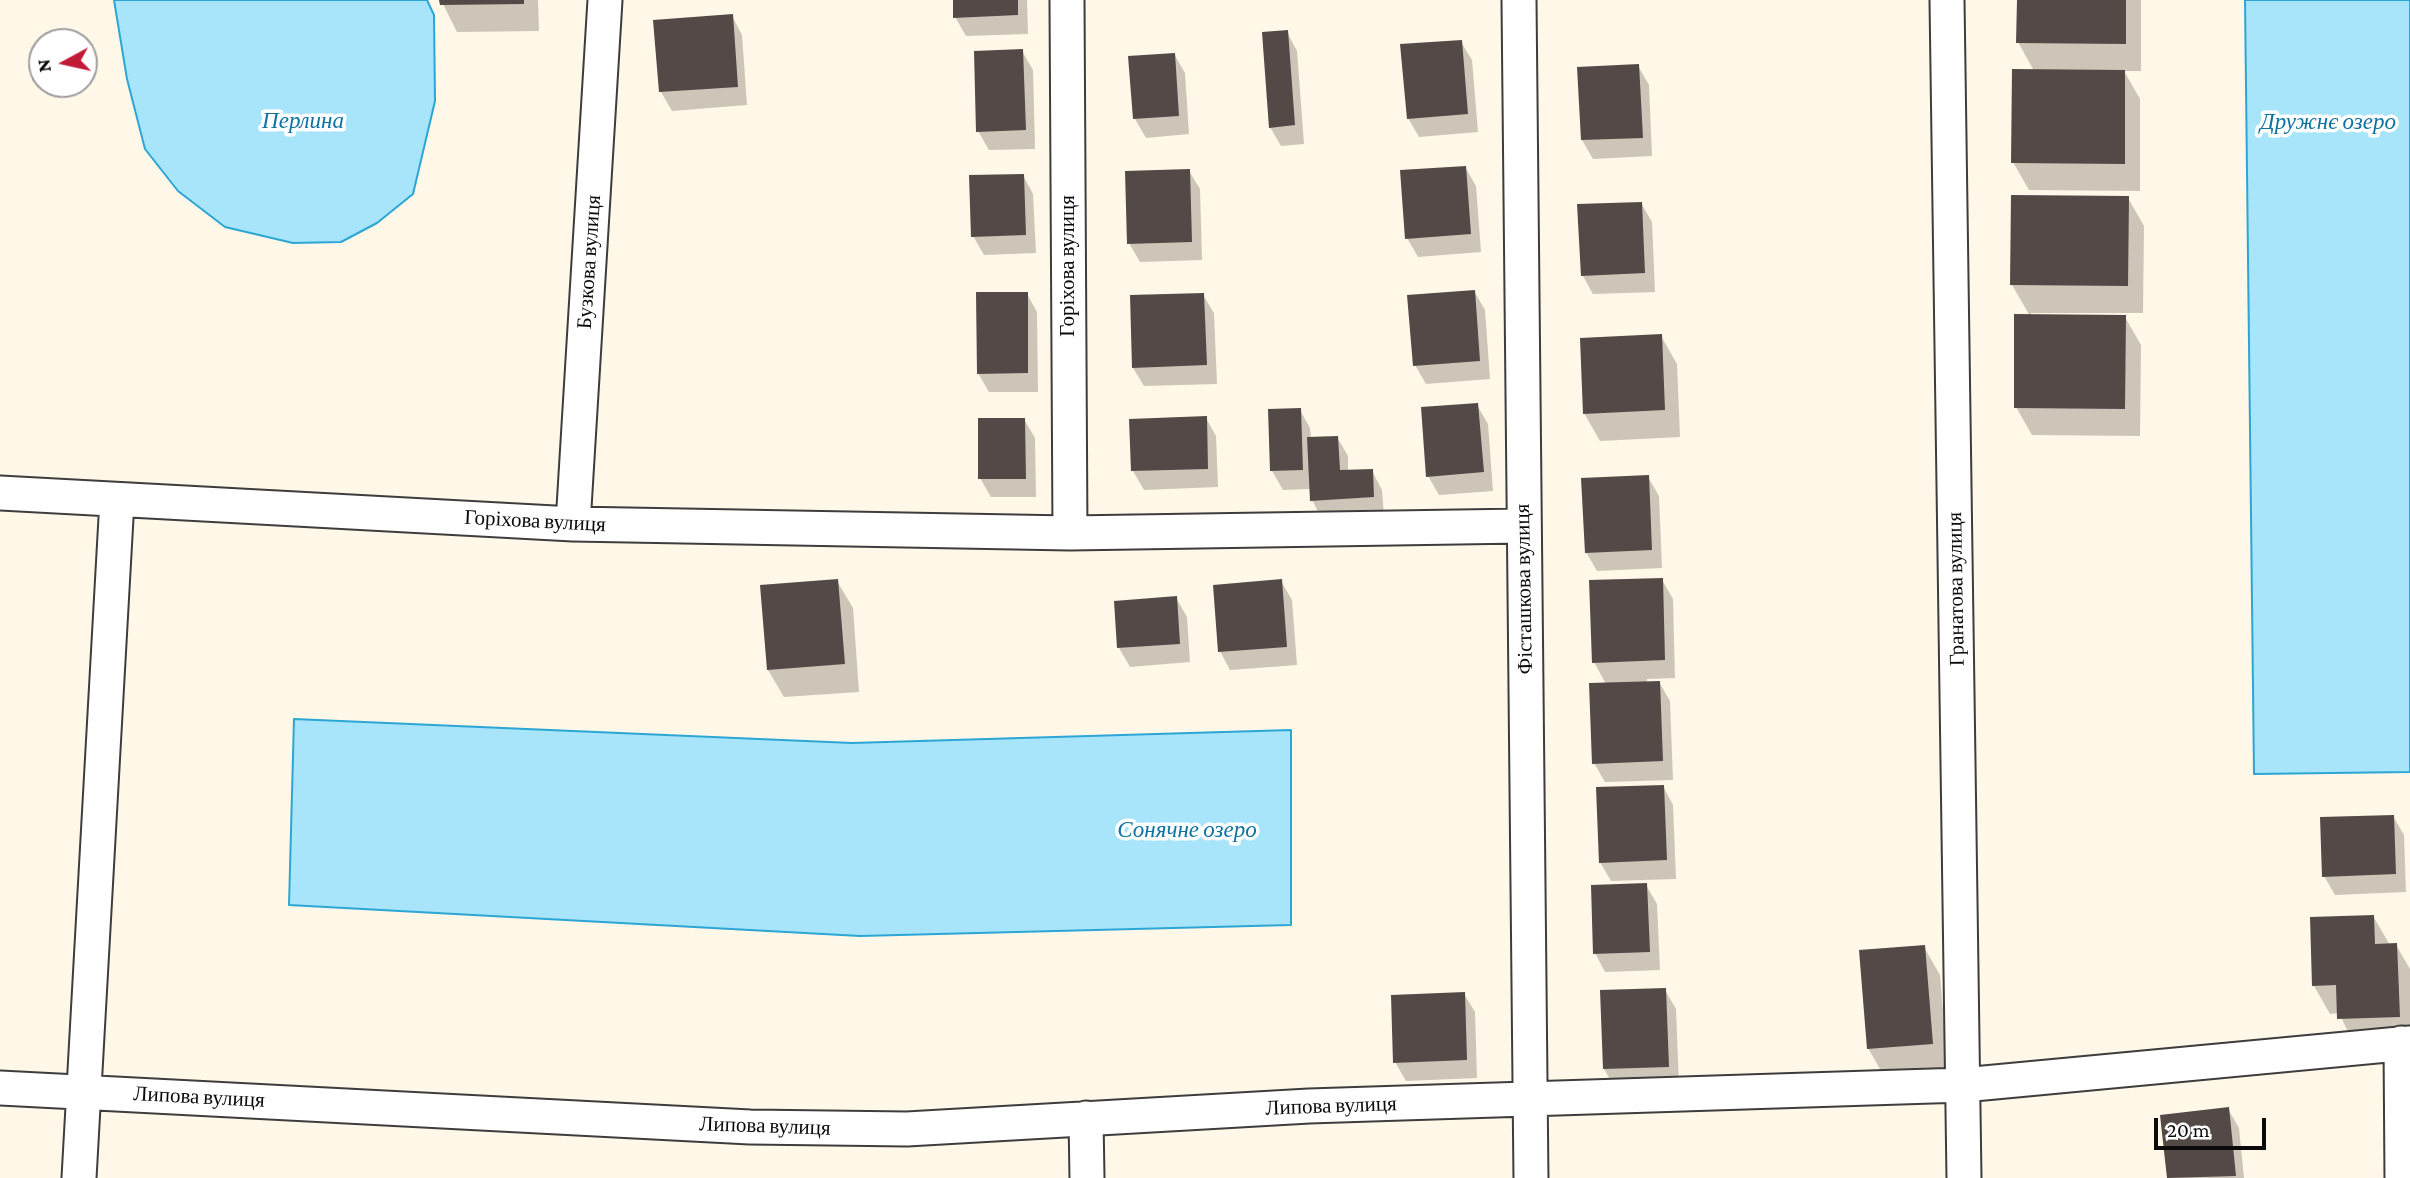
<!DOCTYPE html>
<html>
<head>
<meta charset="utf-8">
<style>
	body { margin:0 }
	#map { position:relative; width:2410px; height:1178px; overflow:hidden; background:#fff7e7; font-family:"Crimson Pro",serif }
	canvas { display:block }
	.north { position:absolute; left:28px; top:28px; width:70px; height:70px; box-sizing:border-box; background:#fff; border:2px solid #9d9d9d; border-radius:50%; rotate:262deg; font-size:19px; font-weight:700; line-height:28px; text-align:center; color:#0a0a0a }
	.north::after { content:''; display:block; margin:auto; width:24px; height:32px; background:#c11b37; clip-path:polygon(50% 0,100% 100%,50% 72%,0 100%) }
	.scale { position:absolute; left:2154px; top:1118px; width:112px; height:32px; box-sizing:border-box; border:4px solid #0a0a0a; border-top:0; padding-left:9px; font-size:21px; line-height:24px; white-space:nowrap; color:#0a0a0a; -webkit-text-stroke:5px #fff; paint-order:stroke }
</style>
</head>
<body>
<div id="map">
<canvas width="2410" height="1178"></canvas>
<div class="north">N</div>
<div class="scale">20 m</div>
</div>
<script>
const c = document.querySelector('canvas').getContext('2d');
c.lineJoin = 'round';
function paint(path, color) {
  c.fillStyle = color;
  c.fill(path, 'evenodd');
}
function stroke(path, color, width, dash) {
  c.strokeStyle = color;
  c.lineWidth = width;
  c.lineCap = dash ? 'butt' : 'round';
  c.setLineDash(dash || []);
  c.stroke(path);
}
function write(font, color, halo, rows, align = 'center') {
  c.font = font + ' "Crimson Pro",serif';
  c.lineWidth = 7;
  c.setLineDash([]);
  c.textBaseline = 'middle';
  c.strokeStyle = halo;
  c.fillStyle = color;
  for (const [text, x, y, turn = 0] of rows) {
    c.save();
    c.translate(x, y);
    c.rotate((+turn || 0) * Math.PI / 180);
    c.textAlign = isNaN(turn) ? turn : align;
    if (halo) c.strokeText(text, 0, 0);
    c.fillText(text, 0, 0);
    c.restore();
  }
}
const water = new Path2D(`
	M114 0H427L434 15 435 101 413 194 377 223 341 242 293 243 225 227 178 191 145 149 127 79Z
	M2245 0H2410V772L2254 774Z
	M294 719 852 743 1291 730V925L860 936 289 905Z`);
paint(water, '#a8e5fa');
stroke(water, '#2ba6d5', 2);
paint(new Path2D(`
	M441 0H538L539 31 457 32Z
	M955 0H1027L1028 34 966 36 955 17Z
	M2019 0H2141V71H2124L2140 99V191L2029 190 2013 162 2034 71 2018 42Z
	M732 16 742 35 747 105 672 111 661 92 655 22Z
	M1287 32 1297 51 1304 144 1281 146 1270 127Z
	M1461 42 1472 60 1478 132 1419 137 1408 118Z
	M1022 51 1033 70 1035 149 989 150 978 131Z
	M1174 54 1185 73 1189 134 1146 138 1135 119 1130 58Z
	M1638 66 1649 85 1652 156 1593 159 1582 140Z
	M1465 167 1476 186 1481 252 1418 257 1407 238Z
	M1189 171 1200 189 1202 260 1140 262 1129 243Z
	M1023 175 1033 194 1036 253 984 255 973 236Z
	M2128 198 2144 226 2143 313H2031V316L2125 317 2141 345 2140 436 2032 435 2016 407 2030 316 2012 285Z
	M1641 203 1652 222 1655 292 1593 294 1583 276Z
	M1474 291 1485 310 1490 379 1426 384 1415 365Z
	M1027 294 1037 312 1038 392H989L978 373Z
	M1203 295 1214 313 1217 384 1144 386 1133 368Z
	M1661 336 1677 364 1680 437 1600 441 1584 413Z
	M1477 405 1488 424 1493 491 1439 495 1428 476Z
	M1300 410 1310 428 1311 438 1337 437 1348 456V472L1372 471 1382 490 1384 516 1322 519 1312 500 1311 489 1283 490 1272 471Z
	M1206 418 1216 436 1218 487 1144 490 1133 471Z
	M1024 419 1035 438 1036 497H991L980 478Z
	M1648 477 1659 496 1662 568 1597 571 1586 552Z
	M1662 580 1673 599 1675 678 1647 679V683L1659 682 1670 701 1673 780 1605 782 1594 763 1606 684 1594 662Z
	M837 581 853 608 859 692 784 697 768 670Z
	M1281 581 1292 600 1297 665 1230 670 1220 651Z
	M1176 598 1187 617 1190 662 1130 667 1119 648 1116 602Z
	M1663 786 1673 805 1676 879 1611 881 1600 862Z
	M2393 816 2404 835 2406 892 2335 895 2324 876Z
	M1646 885 1657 904 1660 970 1605 972 1595 953Z
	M2373 916 2390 945H2396L2410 969V1044L2355 1046 2339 1013 2330 1014 2314 986Z
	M1924 947 1940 975 1948 1071 1884 1076 1868 1048Z
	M1665 990 1676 1009 1679 1085 1615 1088 1604 1069Z
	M1464 994 1475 1012 1477 1078 1406 1081 1395 1062Z
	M2228 1109 2239 1128 2244 1178H2168L2162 1116Z`), '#0003');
paint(new Path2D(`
	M439 0H524V4L440 5Z
	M953 0H1018V15L953 18Z
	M2017 0H2126V44L2016 43Z
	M733 14 738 87 659 92 653 20Z
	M1288 30 1295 125 1269 128 1262 32Z
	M1462 40 1468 114 1407 119 1400 44Z
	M1023 49 1026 130 976 132 974 51Z
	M1175 53 1179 116 1133 119 1128 56Z
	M1639 64 1643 138 1581 140 1577 67Z
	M2012 69 2125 70V164L2011 163Z
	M1466 166 1471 234 1405 239 1400 170Z
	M1190 169 1192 242 1127 244 1125 171Z
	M1024 174 1026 235 971 237 969 175Z
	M2011 195 2129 196 2128 286 2010 285Z
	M1642 202 1645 273 1581 276 1577 204Z
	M1475 290 1480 361 1413 366 1407 295Z
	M976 292H1028V373L977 374Z
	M1204 293 1207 365 1132 368 1130 295Z
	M2014 314 2126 315 2125 409 2014 408Z
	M1662 334 1665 410 1583 414 1580 338Z
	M1478 403 1484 472 1426 477 1421 407Z
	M1301 408 1303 470 1270 471 1268 409Z
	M1207 416 1208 469 1131 471 1129 419Z
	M978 418H1025L1026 479H978Z
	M1338 436 1340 470 1373 469 1374 497 1310 501 1307 437Z
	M1649 475 1652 550 1585 553 1581 478Z
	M1663 578 1665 660 1592 663 1589 580Z
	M838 579 845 664 767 670 760 585Z
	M1282 579 1287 647 1218 652 1213 585Z
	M1177 596 1180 644 1117 648 1114 601Z
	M1660 681 1663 761 1592 764 1589 683Z
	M1664 785 1667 860 1599 863 1596 787Z
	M2394 815 2396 874 2322 877 2320 817Z
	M1647 883 1650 952 1593 954 1591 885Z
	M2374 915 2375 944 2397 943 2400 1017 2337 1019 2336 985 2312 986 2310 917Z
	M1925 945 1933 1044 1867 1049 1859 950Z
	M1666 988 1669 1067 1603 1069 1600 990Z
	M1465 992 1467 1060 1393 1063 1391 995Z
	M2229 1107 2236 1176 2167 1178 2160 1115Z`), '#534946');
const minor = new Path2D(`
	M1067 0 1070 533
	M1519 0 1531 1178
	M1947 0 1964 1178
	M0 493 573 524 1070 533 1523 526
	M573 524 605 0
	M2401 1043 2402 1178
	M0 1088 750 1127 907 1129 1309 1106 1963 1085 2410 1043
	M1086 1118 1087 1178
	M79 1178 117 500`);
stroke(minor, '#3d3d3d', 37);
stroke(minor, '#fff', 33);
write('21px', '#0a0a0a', '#fff', [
	["Бузкова вулиця",589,262,-86],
	["Горіхова вулиця",1068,266,-90],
	["Горіхова вулиця",535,521,3],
	["Фісташкова вулиця",1524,589,-91],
	["Гранатова вулиця",1956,589,-91],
	["Липова вулиця",199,1097,3],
	["Липова вулиця",1331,1106,-2],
	["Липова вулиця",765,1126,2]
]);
write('italic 23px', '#0e73a2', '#fff', [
	["Перлина",303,121],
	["Дружнє озеро",2328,122],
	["Сонячне озеро",1187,830]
]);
</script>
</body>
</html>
